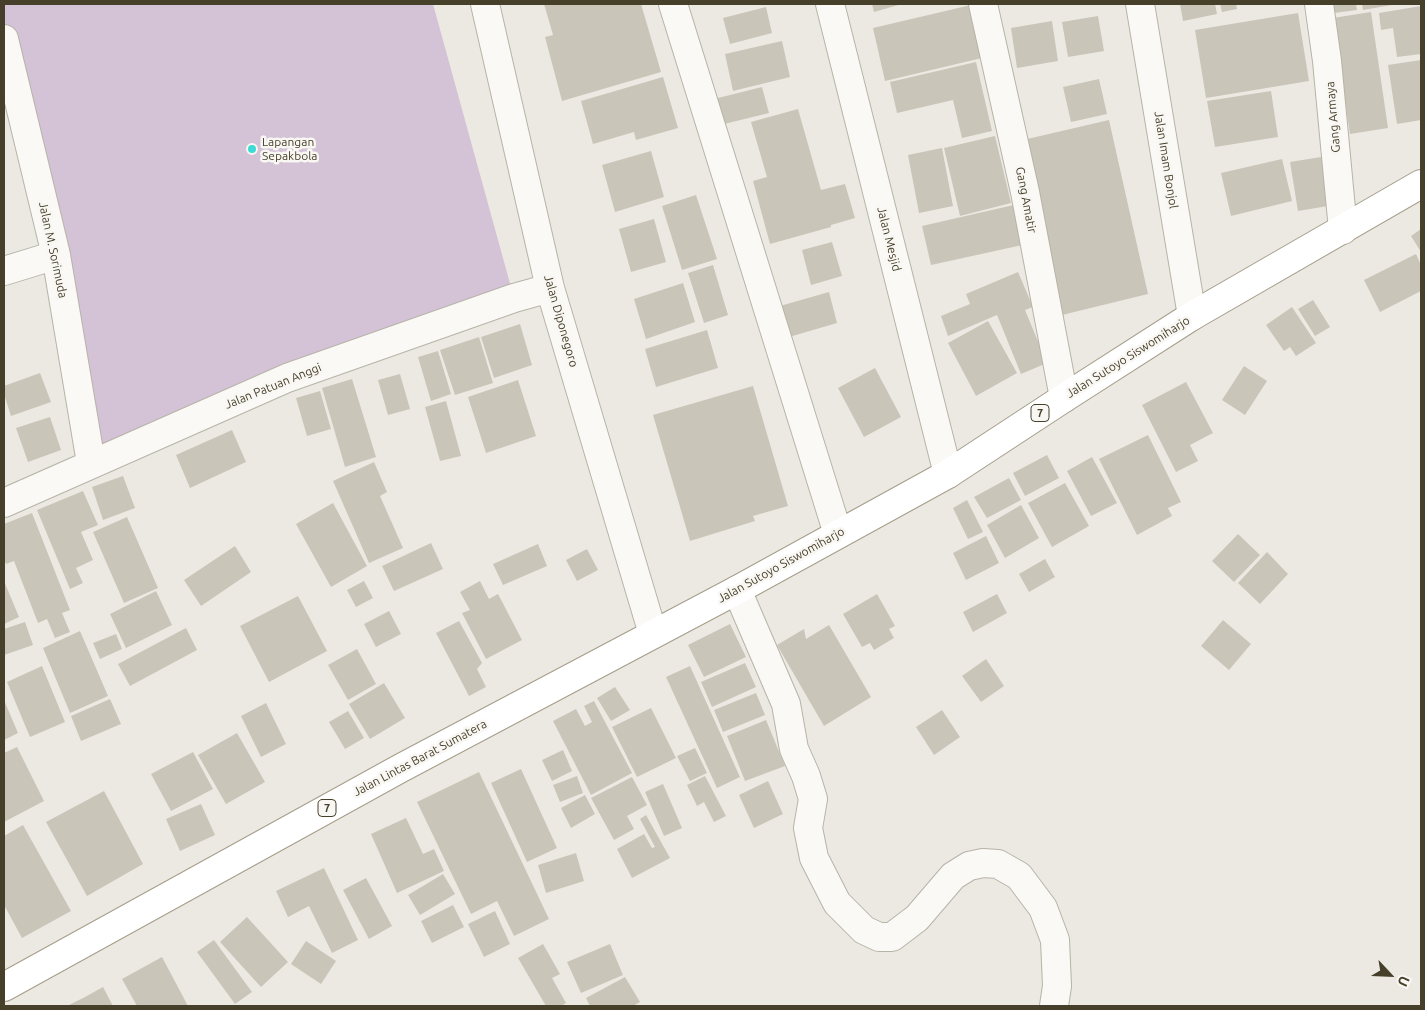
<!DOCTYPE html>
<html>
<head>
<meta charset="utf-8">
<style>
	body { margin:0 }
	#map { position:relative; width:1425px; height:1010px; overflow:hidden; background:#ece9e3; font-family:Ubuntu,sans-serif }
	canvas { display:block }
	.frame { position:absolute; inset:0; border:5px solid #463f29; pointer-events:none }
	.north { position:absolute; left:1365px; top:950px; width:50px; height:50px; -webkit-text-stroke:4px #f9f7f3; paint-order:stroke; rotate:115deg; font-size:14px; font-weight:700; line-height:20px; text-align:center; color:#463f29 }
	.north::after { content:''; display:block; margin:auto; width:18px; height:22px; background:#463f29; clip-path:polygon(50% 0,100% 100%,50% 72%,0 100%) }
</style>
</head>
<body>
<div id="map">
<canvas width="1425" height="1010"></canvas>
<div class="frame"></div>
<div class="north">U</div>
</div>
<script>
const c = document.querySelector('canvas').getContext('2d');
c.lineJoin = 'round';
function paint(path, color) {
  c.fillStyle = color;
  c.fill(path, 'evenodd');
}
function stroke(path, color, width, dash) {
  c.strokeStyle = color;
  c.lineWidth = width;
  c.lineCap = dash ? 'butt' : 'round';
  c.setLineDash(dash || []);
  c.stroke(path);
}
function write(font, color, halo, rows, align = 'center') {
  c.font = font + ' Ubuntu,sans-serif';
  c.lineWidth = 5;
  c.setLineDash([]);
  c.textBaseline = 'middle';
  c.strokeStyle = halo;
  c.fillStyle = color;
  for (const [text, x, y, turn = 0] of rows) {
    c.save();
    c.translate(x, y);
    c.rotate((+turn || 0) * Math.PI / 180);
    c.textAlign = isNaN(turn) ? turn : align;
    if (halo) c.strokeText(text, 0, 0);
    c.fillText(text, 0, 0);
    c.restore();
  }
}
paint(new Path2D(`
	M4 4H433L514 298 91 463 4 43Z`), '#d4c3d7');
paint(new Path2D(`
	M544 4H641L661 72 562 101 545 37 553 35Z
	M872 4H902L874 12Z
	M1180 4H1215L1217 14 1183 21Z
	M1220 4H1236L1237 9 1222 12Z
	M1333 4H1356L1357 10 1334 13Z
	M1362 4H1392V5L1363 10Z
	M971 5 982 58 885 81 873 28Z
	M1421 6V54L1397 57 1393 28 1381 30 1379 13Z
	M766 7 772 33 730 44 723 18Z
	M1371 12 1388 128 1350 134 1333 18Z
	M1298 13 1309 81 1206 98 1195 30Z
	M1098 16 1104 51 1068 57 1062 22Z
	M1052 21 1058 61 1017 68 1011 28Z
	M782 41 790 77 733 91 725 54Z
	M1421 60V120L1397 124 1388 65Z
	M976 62 992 131 962 138 953 100 897 113 890 82Z
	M663 77 678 128 636 140 634 132 593 144 581 101Z
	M1099 79 1107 114 1071 122 1063 87Z
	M762 87 769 113 716 126 710 100Z
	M1271 91 1278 137 1215 147 1207 101Z
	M798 109 821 190 845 184 855 218 831 225V227L770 244 753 181 767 177 751 122Z
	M1109 120 1148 294 1062 315 1023 140Z
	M995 136 1011 203 960 216 944 148Z
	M942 148 953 206 919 213 908 155Z
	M651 151 664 197 615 212 602 165Z
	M1327 156 1334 205 1298 211 1290 162Z
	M1282 159 1292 201 1231 216 1221 173Z
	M696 195 717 259 682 270 662 206Z
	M1018 204 1027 244 931 265 922 226Z
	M654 219 666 262 631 272 619 229Z
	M1421 229V252L1411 236Z
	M832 242 842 276 811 285 802 250Z
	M1416 254 1421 265V291L1380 312 1364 280Z
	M713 265 728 315 704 323 688 273Z
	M1018 272 1033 307 1025 310 1047 363 1021 374 997 315 948 336 941 316 970 304 966 294Z
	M683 283 695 322 646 339 634 299Z
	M829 292 837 323 789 337 780 306Z
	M1313 300 1330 327 1315 336 1298 309Z
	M1292 307 1316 343 1296 356 1290 347 1284 351 1266 325Z
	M988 321 1017 373 976 396 948 343Z
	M520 324 532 365 494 378 481 337Z
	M707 330 718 368 656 387 645 349Z
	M479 337 493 383 455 395 440 350Z
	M438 351 451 394 431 401 418 357Z
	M1244 366 1267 381 1245 415 1222 400Z
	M875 368 901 417 864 437 838 388Z
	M40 373 51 402 11 416 4 394V386Z
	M400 374 410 409 388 415 378 380Z
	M352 379 376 457 345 467 322 388Z
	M518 380 536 436 486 453 468 397Z
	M1186 382 1213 433 1190 445 1198 461 1176 472 1142 405Z
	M753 386 788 506 753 516 755 521 690 541 653 415Z
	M320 391 331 429 307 436 296 398Z
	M446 401 461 456 440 461 425 407Z
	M50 417 61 450 28 462 16 428Z
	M232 430 246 462 190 488 176 455Z
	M1148 435 1181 502 1168 508 1172 516 1137 535 1099 459Z
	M1047 455 1059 478 1025 496 1013 473Z
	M1092 457 1117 503 1091 516 1067 471Z
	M374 462 387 492 380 496 403 548 369 563 333 481Z
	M123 476 135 508 103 520 92 487Z
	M1009 478 1021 500 987 518 974 497Z
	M1065 483 1089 526 1052 547 1028 503Z
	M83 491 98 525 81 532 93 560 76 568 83 583 70 589 37 510Z
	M967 500 983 532 968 539 953 508Z
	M333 503 367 566 331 587 296 524Z
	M1021 505 1039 538 1005 558 987 525Z
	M32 513 70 610 62 613 70 632 55 638 47 619 38 623 14 561 6 564 4 559V524Z
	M127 517 158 588 124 603 93 532Z
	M1238 534 1260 555 1234 582 1212 561Z
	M986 536 999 563 966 580 953 553Z
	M431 543 443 569 394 591 382 566Z
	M538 544 547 566 503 585 493 564Z
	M235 546 251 572 201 606 184 580Z
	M587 549 598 570 577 581 566 560Z
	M1267 552 1288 574 1260 604 1238 583Z
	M1045 559 1055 577 1029 592 1019 574Z
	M4 581 19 617 4 624Z
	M364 581 373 598 356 607 347 590Z
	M480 581 489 599 498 594 522 640 486 659 462 613 470 610 460 592Z
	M156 591 172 625 126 648 110 614Z
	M877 594 895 626 889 629 894 638 874 650 870 643 862 647 843 614Z
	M997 594 1007 613 973 632 963 612Z
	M298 596 327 651 269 682 240 626Z
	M389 611 401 634 376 647 364 624Z
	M1223 620 1251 644 1229 670 1201 646Z
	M459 621 482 663 477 669 486 687 469 696 436 633Z
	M25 622 33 645 4 655V629Z
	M730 624 746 657 704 677 688 645Z
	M829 625 871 697 824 726 777 645 804 629 806 639Z
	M186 628 197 650 130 686 118 664Z
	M80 631 108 696 70 713 43 648Z
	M116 634 122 649 100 659 93 643Z
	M357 649 376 684 348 700 328 665Z
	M986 659 1004 686 981 702 962 676Z
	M745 663 756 687 712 707 701 682Z
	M42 666 65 722 30 737 7 682Z
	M690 666 740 777 717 788 666 677Z
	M384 683 405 718 370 739 349 704Z
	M615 687 630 710 611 721 597 698Z
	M756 693 765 715 723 732 714 710Z
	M110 699 121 724 81 741 71 716Z
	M4 700 18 733 4 740Z
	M594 701 632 773 591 795 553 721 576 709 585 726 592 722 584 706Z
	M266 703 286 744 261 757 241 716Z
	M651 708 676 758 637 777 612 727Z
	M942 710 960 737 934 755 916 727Z
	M348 711 364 738 345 749 329 722Z
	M766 720 785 766 745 781 727 736Z
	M237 733 265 782 226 804 198 755Z
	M17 747 44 801 4 822V753Z
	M695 748 707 773 690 781 677 756Z
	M563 750 572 771 552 781 542 760Z
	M193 752 213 789 171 811 151 774Z
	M521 769 557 848 527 862 491 783Z
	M479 772 549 919 514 936 497 901 471 914 417 802Z
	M577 776 583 793 560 802 553 785Z
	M705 776 726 816 714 822 704 802 697 806 687 785Z
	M632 777 647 805 627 816 634 829 614 840 591 798Z
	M768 781 783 814 754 828 739 795Z
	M663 784 682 828 664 836 645 792Z
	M104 791 143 864 87 896 46 822Z
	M585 795 595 814 571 828 561 808Z
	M201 804 215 835 180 851 166 819Z
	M646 815 670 858 632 878 617 849 644 834 652 848 655 847 640 819Z
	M406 818 423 854 434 849 444 871 397 893 371 834Z
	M23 825 71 911 22 938 4 905V836Z
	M576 853 584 881 546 893 538 865Z
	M324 868 358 940 332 953 309 906 288 917 276 891Z
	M443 874 455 894 420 915 408 895Z
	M366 878 392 926 369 939 343 890Z
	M453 905 464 927 432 943 421 921Z
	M495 911 510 944 484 957 468 924Z
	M247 917 288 962 261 987 220 942Z
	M214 940 252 992 235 1004 197 952Z
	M306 941 336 961 321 984 291 964Z
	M543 944 560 974 552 978 566 1003 561 1006H546L518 958Z
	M610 944 623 975 581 993 567 962Z
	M162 957 188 1006H137L122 979Z
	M625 977 640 1002 633 1006H590L586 998Z
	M103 987 113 1006H67L85 997Z`), '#cac5b9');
const minor = new Path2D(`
	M485 4 550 288 653 634
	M673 4 838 534
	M830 4 948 474
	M983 4 1025 192 1064 398
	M1140 4 1192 316
	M1319 4 1327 61 1343 230
	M4 39 56 255 91 463
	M4 271 56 255
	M4 503 287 378 514 298 550 288
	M737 590 786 704 794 749 806 776 813 799 808 828 814 858 837 903 864 930 879 937H892L917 918 953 876 969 866 983 863 998 864 1019 876 1043 908 1055 940 1057 986 1054 1006`);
const highway = new Path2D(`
	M4 987 401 768 737 590 948 474 1064 398 1192 316 1421 184`);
stroke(minor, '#b7b3a7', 30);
stroke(highway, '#a49d89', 30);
stroke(minor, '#faf9f6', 28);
stroke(highway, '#fff', 28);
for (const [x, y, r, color] of [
	[252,149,5,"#3edad5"]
]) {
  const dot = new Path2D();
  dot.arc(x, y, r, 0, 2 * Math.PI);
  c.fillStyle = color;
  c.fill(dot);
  stroke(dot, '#f9f7f3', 2);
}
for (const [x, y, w] of [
	[1040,413,18],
	[327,808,18]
]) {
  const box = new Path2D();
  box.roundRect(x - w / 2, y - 8.5, w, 17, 4);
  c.fillStyle = '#f9f7f3';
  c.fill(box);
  stroke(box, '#463f29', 1);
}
write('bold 11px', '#463f29', null, [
	["7",1040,413],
	["7",327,808]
]);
write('12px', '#463f29', '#f9f7f3', [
	["Gang Armaya",1333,117,-95],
	["Jalan Imam Bonjol",1166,160,81],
	["Gang Amatir",1026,200,79],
	["Jalan Mesjid",889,239,76],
	["Jalan M. Sorimuda",53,250,78],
	["Jalan Diponegoro",561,321,74],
	["Jalan Sutoyo Siswomiharjo",1128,357,-32],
	["Jalan Patuan Anggi",273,386,-22],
	["Jalan Sutoyo Siswomiharjo",781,565,-29],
	["Jalan Lintas Barat Sumatera",420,758,-28]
]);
write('12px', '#463f29', '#f9f7f3', [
	["Lapangan",262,142],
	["Sepakbola",262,156]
], 'left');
</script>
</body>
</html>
